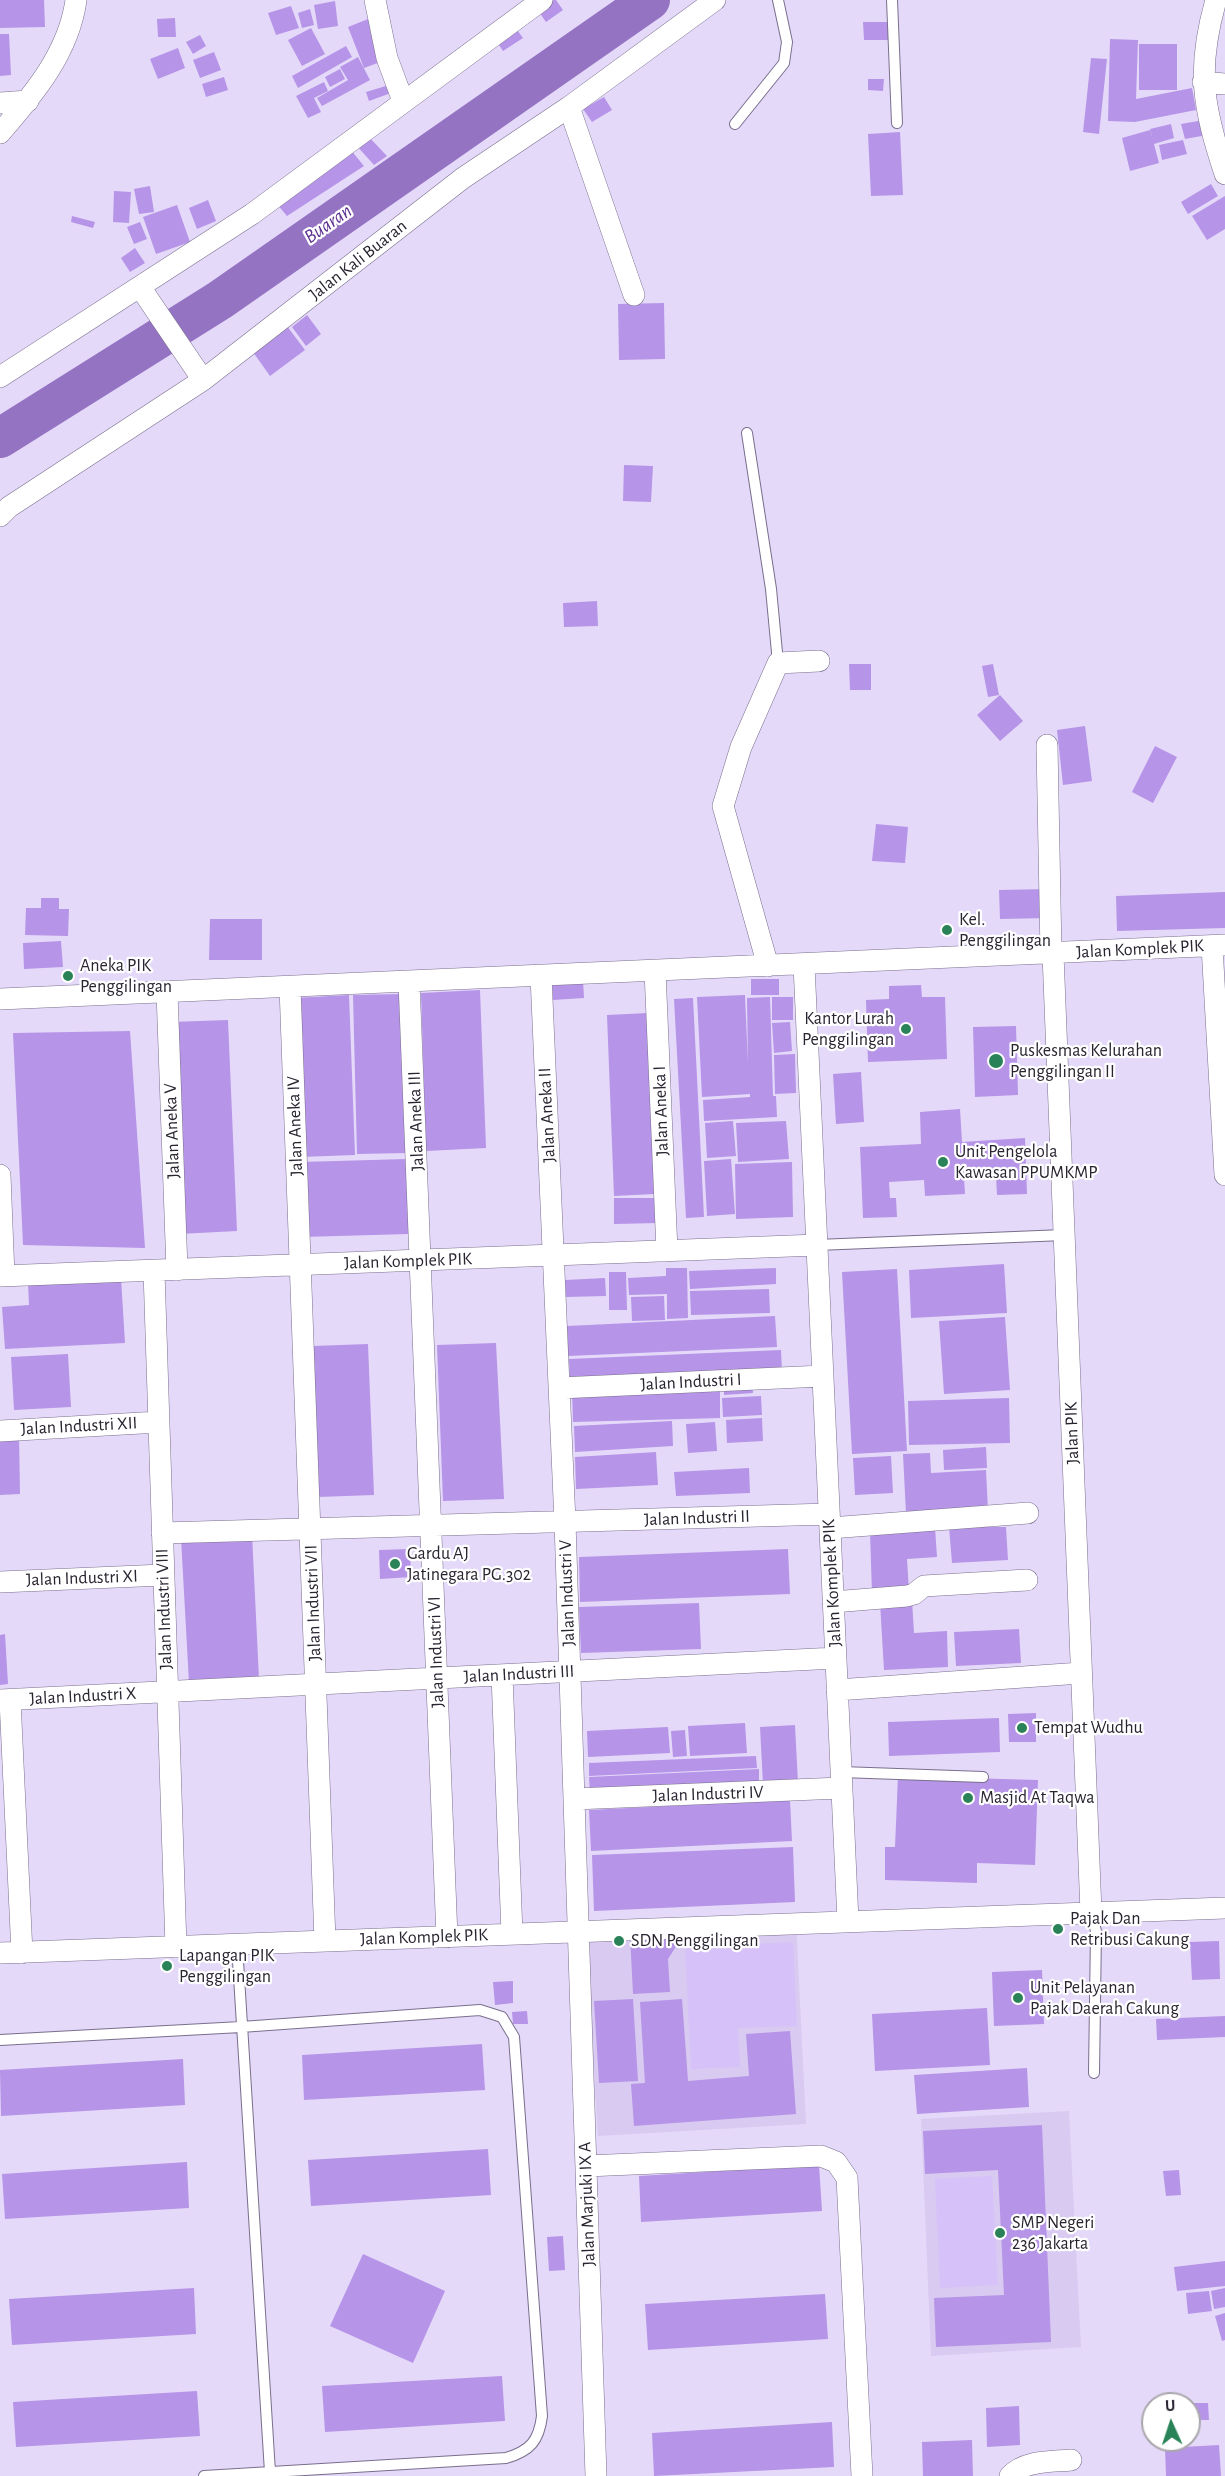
<!DOCTYPE html>
<html>
<head>
<meta charset="utf-8">
<style>
	body { margin:0 }
	#map { position:relative; width:1225px; height:2476px; overflow:hidden; background:#e5d9fa; font-family:"Alegreya Sans",sans-serif }
	canvas { display:block }
	.north { position:absolute; left:1141px; top:2392px; width:60px; height:60px; box-sizing:border-box; background:#fff; border:2px solid #a9a7ac; border-radius:50%; rotate:357deg; font-size:16px; font-weight:700; line-height:24px; text-align:center; color:#292430 }
	.north::after { content:''; display:block; margin:auto; width:21px; height:27px; background:#2a8358; clip-path:polygon(50% 0,100% 100%,50% 72%,0 100%) }
</style>
</head>
<body>
<div id="map">
<canvas width="1225" height="2476"></canvas>
<div class="north">U</div>
</div>
<script>
const c = document.querySelector('canvas').getContext('2d');
c.lineJoin = 'round';
function paint(path, color) {
  c.fillStyle = color;
  c.fill(path, 'evenodd');
}
function stroke(path, color, width, dash) {
  c.strokeStyle = color;
  c.lineWidth = width;
  c.lineCap = dash ? 'butt' : 'round';
  c.setLineDash(dash || []);
  c.stroke(path);
}
function write(font, color, halo, rows, align = 'center') {
  c.font = font + ' "Alegreya Sans",sans-serif';
  c.lineWidth = 4.5;
  c.setLineDash([]);
  c.textBaseline = 'middle';
  c.strokeStyle = halo;
  c.fillStyle = color;
  for (const [text, x, y, turn = 0] of rows) {
    c.save();
    c.translate(x, y);
    c.rotate((+turn || 0) * Math.PI / 180);
    c.textAlign = isNaN(turn) ? turn : align;
    if (halo) c.strokeText(text, 0, 0);
    c.fillText(text, 0, 0);
    c.restore();
  }
}
paint(new Path2D(`
	M796 1921 806 2124 598 2136 585 1934Z
	M1069 2111 1081 2347 931 2356 921 2119Z`), '#d9caf1');
paint(new Path2D(`
	M793 1942 797 2026 738 2028 740 2067 691 2069 685 1947Z
	M992 2176 998 2285 940 2288 935 2179Z`), '#d6c1f8');
stroke(new Path2D(`
	M0 438 220 300 650 0`), '#9473c2', 40);
paint(new Path2D(`
	M0 0H44L45 27 0 28Z
	M550 0H556L563 10 546 22 537 9Z
	M335 1 338 26 318 29 314 5Z
	M291 6 299 28 276 35 268 13Z
	M310 9 314 25 302 28 298 13Z
	M175 18 176 37H158L157 19Z
	M368 19 383 61 364 68 348 27Z
	M863 22H892V40H864Z
	M512 23 523 38 503 51 493 36Z
	M311 28 325 54 302 66 288 40Z
	M0 34H9L11 75 0 76Z
	M200 35 206 46 193 54 186 42Z
	M1110 39 1138 40 1136 99 1192 88 1196 110 1135 122 1108 121Z
	M1139 44H1177V90H1139Z
	M346 46 352 57 298 88 292 76Z
	M178 48 185 68 158 79 150 59Z
	M214 52 221 70 200 78 193 60Z
	M358 57 370 80 322 106 317 98 348 80 340 67Z
	M1091 58 1107 59 1099 134 1083 132Z
	M340 69 345 79 330 87 325 77Z
	M224 77 228 90 206 97 202 84Z
	M868 79H884L883 91 868 90Z
	M324 82 328 91 314 98 321 112 308 118 296 96Z
	M389 85 391 93 369 101 366 92Z
	M604 97 612 110 592 122 583 109Z
	M1204 120 1207 135 1185 139 1181 124Z
	M1171 124 1174 138 1154 144 1159 163 1130 171 1122 138 1150 130 1153 140 1150 129Z
	M900 132 903 195 871 196 868 134Z
	M367 135 387 156 374 165 356 145Z
	M1183 140 1187 154 1162 160 1159 145Z
	M350 149 364 166 287 216 276 203Z
	M1211 184 1218 196 1188 214 1181 202Z
	M150 186 154 212 139 214 134 189Z
	M114 191 131 192 129 223 113 222Z
	M1225 196V229L1207 240 1192 216Z
	M208 200 216 221 197 229 189 208Z
	M177 205 190 242 156 254 143 217Z
	M72 216 95 222 93 228 71 222Z
	M140 222 147 239 134 244 127 227Z
	M135 248 145 263 130 272 121 258Z
	M664 303 665 359 619 360 618 304Z
	M307 315 321 334 306 346 292 327Z
	M287 326 305 350 270 376 253 352Z
	M624 465 653 466 651 502 623 501Z
	M597 601 598 626 564 627 563 603Z
	M849 664H871V690H850Z
	M993 664 999 695 988 697 982 666Z
	M1000 695 1023 721 1000 741 977 715Z
	M1085 726 1092 781 1063 785 1057 730Z
	M1155 746 1177 757 1153 803 1132 792Z
	M876 824 908 827 905 863 872 861Z
	M1049 889 1050 918 1000 919 999 890Z
	M1225 892V928L1117 931 1116 896Z
	M41 898H59V909H69L68 936 25 935 26 908H41Z
	M210 919H262V960H209Z
	M61 941 63 967 24 969 23 943Z
	M751 979H779V995H751Z
	M583 980 584 998 553 1000 552 982Z
	M921 985 922 997H945L947 1059 868 1062 866 1000 889 999V986Z
	M480 990 486 1148 426 1151 421 993Z
	M404 994 409 1153 357 1154 353 995Z
	M349 995 355 1155 300 1157 294 998Z
	M745 995 748 1064 747 998 770 997 773 1096H776L777 1117 704 1121 703 1100 750 1097V1094L702 1097 697 997Z
	M772 997H793V1020H772Z
	M693 998 704 1217 686 1218 674 999Z
	M648 1013 655 1194 614 1196 607 1015Z
	M228 1020 237 1231 179 1234 171 1022Z
	M790 1022 792 1051 774 1053 772 1023Z
	M1016 1026 1018 1095 975 1097 973 1027Z
	M130 1031 145 1248 23 1245 13 1033Z
	M795 1054 796 1093 775 1094 774 1055Z
	M861 1072 864 1122 836 1124 833 1074Z
	M960 1109 962 1142 1025 1138 1027 1194 997 1195 996 1177 964 1178 965 1194 925 1196 924 1180 889 1182 890 1198H896L897 1217 863 1218 860 1147 921 1144 920 1112Z
	M733 1121 736 1156 707 1158 705 1123Z
	M786 1121 789 1159 738 1162 736 1123Z
	M407 1159 409 1234 302 1237 300 1162Z
	M731 1159 735 1214 707 1216 704 1161Z
	M792 1162 793 1217 736 1219 735 1164Z
	M614 1198H657L658 1223 614 1224Z
	M1004 1264 1007 1313 911 1318 909 1270Z
	M666 1268H687L688 1318 667 1319V1294L629 1295 628 1278 666 1276Z
	M776 1268V1284L690 1289 689 1271Z
	M897 1269 907 1451 852 1454 842 1272Z
	M609 1272H626L627 1310H609Z
	M121 1278 125 1343 5 1349 2 1307 29 1305 28 1283Z
	M605 1278 606 1296 566 1297 565 1280Z
	M769 1289 770 1313 691 1315 690 1291Z
	M664 1296 665 1320 632 1321 631 1297Z
	M775 1316 777 1347 568 1356 567 1326Z
	M1005 1317 1010 1390 944 1394 939 1321Z
	M496 1343 504 1499 443 1501 437 1345Z
	M368 1344 374 1495 318 1497 313 1346Z
	M781 1350 782 1372 570 1382 569 1359Z
	M68 1354 71 1407 14 1410 11 1357Z
	M752 1382 753 1393 724 1395V1384Z
	M720 1386V1418L573 1422 572 1390Z
	M761 1396 762 1415 723 1417 722 1398Z
	M1009 1398 1010 1443 909 1445 908 1401Z
	M762 1418 763 1441 727 1443 726 1420Z
	M672 1421 673 1446 575 1452 574 1426Z
	M715 1422 717 1451 688 1453 686 1424Z
	M0 1433H19L20 1494 0 1495Z
	M986 1447 987 1468 944 1470 943 1450Z
	M656 1452 658 1485 576 1489 575 1457Z
	M930 1453 931 1473 986 1470 988 1510 906 1514 903 1454Z
	M891 1456 893 1493 855 1495 853 1458Z
	M749 1468 750 1493 676 1496 674 1472Z
	M935 1527 937 1557 907 1559 909 1591 872 1594 870 1532Z
	M949 1527H1006L1008 1560 952 1563Z
	M252 1534 259 1679 189 1683 181 1538Z
	M410 1549 411 1577 380 1579 379 1550Z
	M788 1549 790 1594 580 1602 579 1557Z
	M912 1600 914 1633 947 1631 948 1667 884 1670 880 1603Z
	M699 1603 701 1649 581 1653 579 1607Z
	M1019 1629 1021 1663 956 1666 954 1632Z
	M5 1634 8 1684 0 1685V1635Z
	M1036 1713V1742H1009L1008 1714Z
	M999 1718 1000 1752 889 1756 888 1722Z
	M745 1723 747 1753 690 1756 688 1726Z
	M795 1725 798 1783 763 1785 760 1727Z
	M668 1727 670 1753 588 1757 587 1731Z
	M685 1730 687 1756 673 1757 671 1731Z
	M756 1756 757 1768 589 1776V1763Z
	M759 1769V1785L590 1793 589 1777Z
	M898 1776 1038 1780 1035 1865 977 1863V1883L885 1880V1847H895Z
	M790 1800 792 1841 591 1851 589 1810Z
	M793 1847 795 1902 594 1911 592 1855Z
	M684 1934 668 1959 670 1992 633 1994 630 1935Z
	M1219 1941 1220 1979 1192 1980 1190 1942Z
	M1042 1970 1044 2024 994 2026 992 1972Z
	M513 1981V2003L495 2005 493 1982Z
	M633 1999 638 2081 599 2083 594 2001Z
	M682 1999 688 2081 749 2076 746 2034 790 2031 796 2114 634 2126 631 2084 645 2083 640 2002Z
	M987 2008 990 2065 875 2071 872 2014Z
	M527 2011 528 2024H513L512 2012Z
	M1225 2016V2037L1157 2040 1156 2019Z
	M482 2044 485 2090 304 2100 302 2055Z
	M183 2059 185 2105 1 2116 0 2070Z
	M1027 2068 1029 2107 917 2114 914 2075Z
	M1042 2125 1051 2342 936 2347 934 2298 1004 2295 998 2170 925 2174 923 2131Z
	M488 2149 491 2195 311 2206 308 2160Z
	M187 2162 189 2208 5 2219 2 2174Z
	M819 2165 822 2211 641 2222 639 2176Z
	M1179 2170 1181 2195 1166 2196 1163 2171Z
	M563 2236 565 2270 549 2271 547 2237Z
	M363 2254 445 2291 413 2363 330 2326Z
	M1225 2261V2286L1177 2291 1174 2267Z
	M194 2288 196 2334 12 2345 9 2299Z
	M1225 2288V2307L1214 2309 1211 2291Z
	M1209 2291 1212 2311 1188 2314 1186 2293Z
	M825 2294 828 2339 648 2350 645 2304Z
	M1225 2313V2340L1222 2341 1215 2316Z
	M502 2376 505 2421 325 2432 322 2386Z
	M197 2391 200 2436 16 2447 13 2402Z
	M1192 2403H1208L1209 2420H1193Z
	M1019 2406 1020 2445 987 2447 986 2408Z
	M832 2422 834 2467 654 2476 652 2433Z
	M972 2440 973 2476H923L922 2442Z
	M1219 2445 1221 2476H1166L1165 2448Z`), '#b694e7');
const service = new Path2D(`
	M892 0 897 123
	M735 124 784 63 787 42 778 0
	M747 433 771 589 778 663
	M817 1245 1064 1235
	M841 1772 983 1777
	M1091 1912 1096 1931 1094 2073
	M237 1945 270 2472
	M0 2040 241 2027 480 2010 502 2017 514 2037 542 2416C539 2441 530 2451 506 2458L204 2476`);
const minor = new Path2D(`
	M375 0 387 58 403 101
	M1216 0C1196 70 1203 107 1225 174
	M1203 82 1225 84
	M0 103 28 101
	M569 107 634 295
	M0 133C34 94 69 52 76 0
	M140 287 203 380
	M0 377 252 214 542 0
	M0 516 9 507 203 380 463 178 569 107 715 0
	M1047 745 1051 954
	M1212 946 1225 1175
	M1053 954 1091 1912
	M804 965 848 1921
	M768 966 723 806 741 747 778 663 819 661
	M655 971 667 1251
	M541 976 565 1522 596 2476
	M409 982 447 1937
	M290 987 325 1941
	M167 992 177 1270
	M0 999 1225 945
	M0 1175 4 1276
	M154 1271 176 1947
	M0 1276 817 1245
	M559 1388 823 1376
	M0 1431 159 1422
	M830 1528 1028 1513
	M162 1533 829 1514
	M0 1582 163 1575
	M833 1602 907 1596 914 1594 924 1586 1027 1580
	M502 1675 512 1934
	M837 1690 1081 1673
	M0 1700 836 1658
	M10 1700 22 1953
	M574 1799 841 1788
	M0 1953 1225 1908
	M586 2166 821 2156 836 2162 847 2178 862 2476
	M1010 2476C1025 2460 1051 2462 1071 2460`);
stroke(service, '#796f8c', 12);
stroke(minor, '#796f8c', 22);
stroke(service, '#fff', 10);
stroke(minor, '#fff', 21);
for (const [x, y, r, color] of [
	[947,930,6,"#2a8358"],
	[68,976,6,"#2a8358"],
	[906,1029,6,"#2a8358"],
	[996,1061,8,"#2a8358"],
	[943,1162,6,"#2a8358"],
	[395,1564,6,"#2a8358"],
	[1022,1728,6,"#2a8358"],
	[968,1798,6,"#2a8358"],
	[1058,1929,6,"#2a8358"],
	[619,1941,6,"#2a8358"],
	[167,1966,6,"#2a8358"],
	[1018,1998,6,"#2a8358"],
	[1000,2233,6,"#2a8358"]
]) {
  const dot = new Path2D();
  dot.arc(x, y, r, 0, 2 * Math.PI);
  c.fillStyle = color;
  c.fill(dot);
  stroke(dot, '#fff', 2);
}
write('18px', '#292430', '#fff', [
	["Jalan Kali Buaran",358,260,-38],
	["Jalan Komplek PIK",1140,949,-3],
	["Jalan Aneka I",661,1111,-92],
	["Jalan Aneka II",547,1115,-93],
	["Jalan Aneka III",416,1121,-92],
	["Jalan Aneka IV",295,1126,-92],
	["Jalan Aneka V",172,1131,-92],
	["Jalan Komplek PIK",408,1261,-2],
	["Jalan Industri I",691,1382,-3],
	["Jalan Industri XII",79,1426,-3],
	["Jalan PIK",1072,1433,-92],
	["Jalan Industri II",697,1518,-2],
	["Jalan Industri XI",82,1578,-2],
	["Jalan Komplek PIK",832,1583,-93],
	["Jalan Industri V",567,1593,-92],
	["Jalan Industri VII",313,1603,-92],
	["Jalan Industri VIII",164,1609,-92],
	["Jalan Industri VI",436,1652,-92],
	["Jalan Industri III",519,1674,-3],
	["Jalan Industri X",83,1696,-3],
	["Jalan Industri IV",708,1794,-2],
	["Jalan Komplek PIK",424,1937,-2],
	["Jalan Marjuki IX A",587,2204,-92]
]);
write('18px', '#292430', '#fff', [
	["Kel.",959,920],
	["Penggilingan",959,941],
	["Aneka PIK",80,966],
	["Penggilingan",80,987],
	["Kantor Lurah",894,1019,"right"],
	["Penggilingan",894,1040,"right"],
	["Puskesmas Kelurahan",1010,1051],
	["Penggilingan II",1010,1072],
	["Unit Pengelola",955,1152],
	["Kawasan PPUMKMP",955,1173],
	["Gardu AJ",407,1554],
	["Jatinegara PG.302",407,1575],
	["Tempat Wudhu",1034,1728],
	["Masjid At Taqwa",980,1798],
	["Pajak Dan",1070,1919],
	["Retribusi Cakung",1070,1940],
	["SDN Penggilingan",631,1941],
	["Lapangan PIK",179,1956],
	["Penggilingan",179,1977],
	["Unit Pelayanan",1030,1988],
	["Pajak Daerah Cakung",1030,2009],
	["SMP Negeri",1012,2223],
	["236 Jakarta",1012,2244]
], 'left');
write('italic 20px', '#5d3090', '#fff', [
	["Buaran",328,224,-35]
]);
</script>
</body>
</html>
